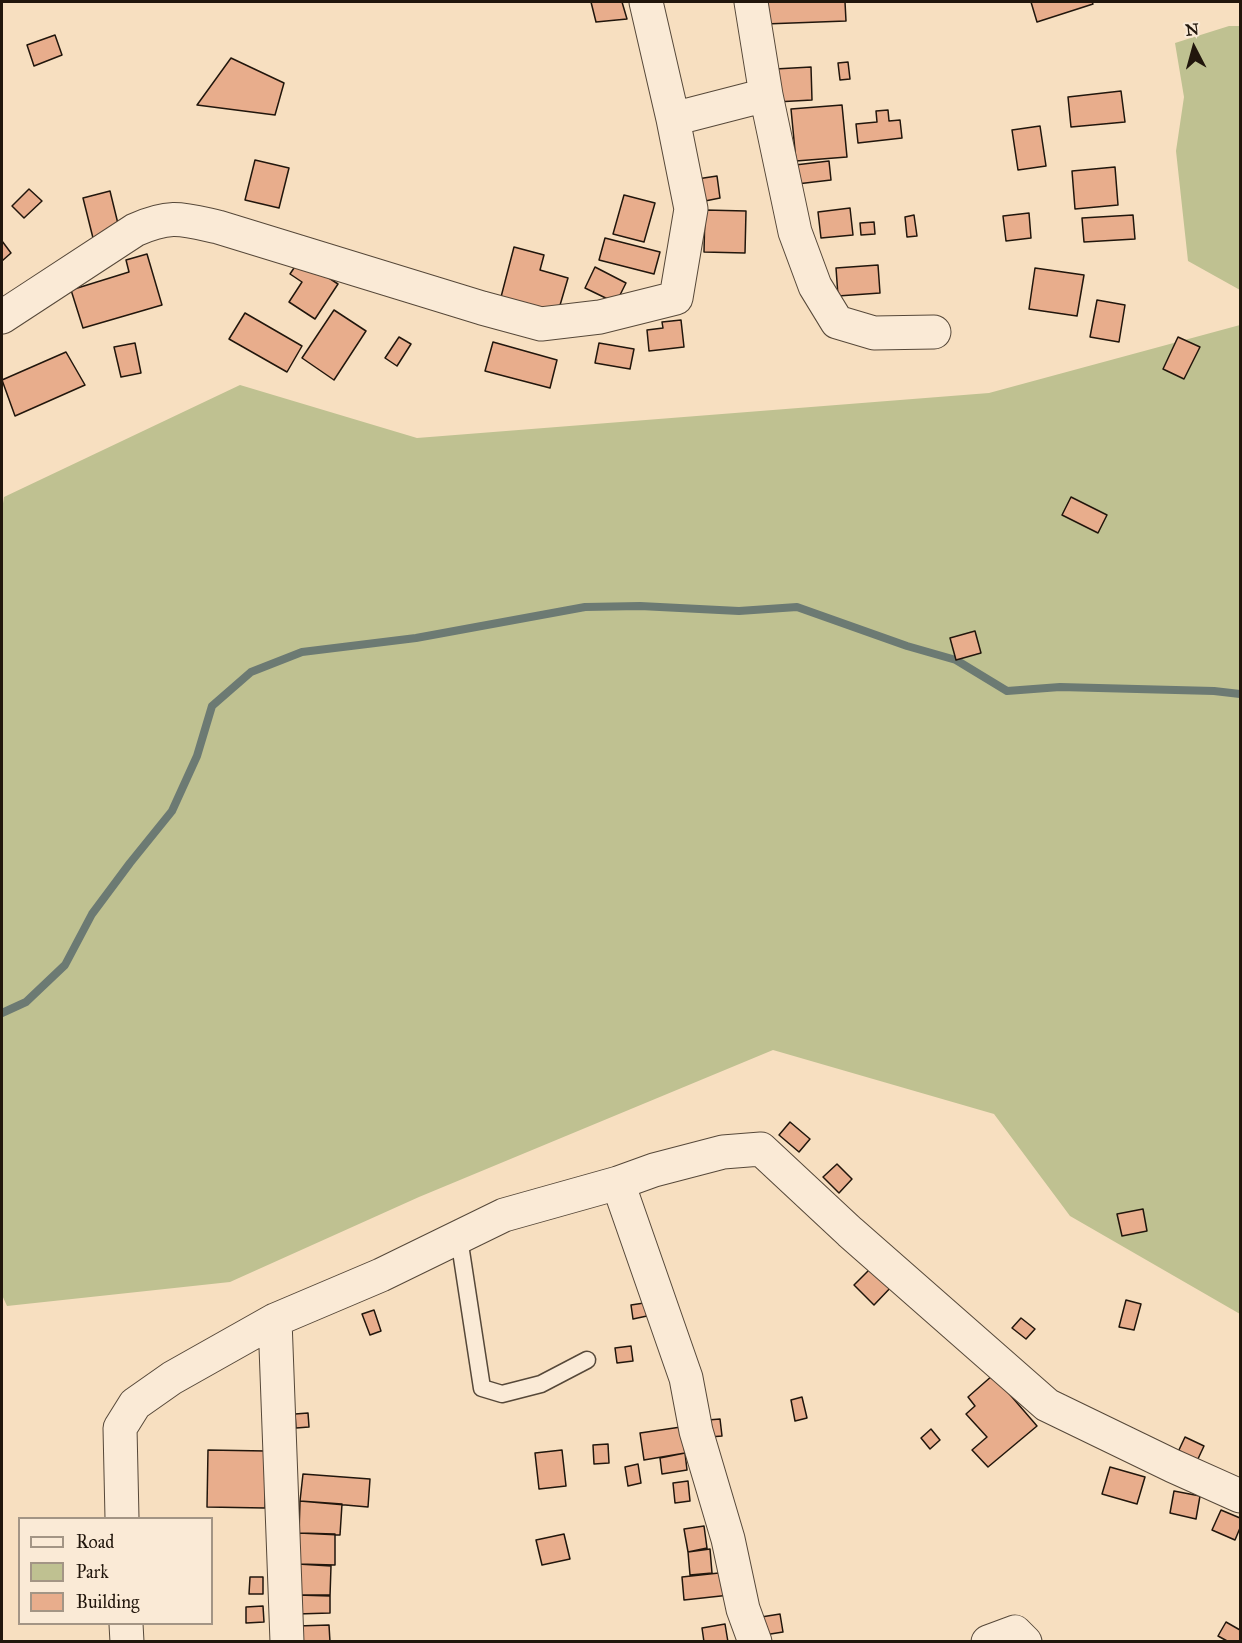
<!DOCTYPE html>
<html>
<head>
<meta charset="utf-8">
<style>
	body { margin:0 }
	#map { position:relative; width:1242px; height:1643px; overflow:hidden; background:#f7dfc0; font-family:"IM FELL Great Primer",serif }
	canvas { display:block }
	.frame { position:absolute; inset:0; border:3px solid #21160c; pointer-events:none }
	.legend { position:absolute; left:18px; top:1517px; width:195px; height:108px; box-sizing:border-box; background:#faead6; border:2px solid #a39585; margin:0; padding:8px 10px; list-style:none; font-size:18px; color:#21160c }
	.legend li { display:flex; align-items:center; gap:12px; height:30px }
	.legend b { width:30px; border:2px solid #a39585 }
	.north { position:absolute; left:1164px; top:18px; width:60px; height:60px; -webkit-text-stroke:4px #faead6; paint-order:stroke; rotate:354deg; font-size:16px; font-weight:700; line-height:24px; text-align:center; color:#21160c }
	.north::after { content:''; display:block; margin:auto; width:21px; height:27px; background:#21160c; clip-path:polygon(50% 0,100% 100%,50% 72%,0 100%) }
</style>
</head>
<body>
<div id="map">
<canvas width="1242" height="1643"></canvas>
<div class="frame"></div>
<ul class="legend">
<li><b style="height:8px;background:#faead6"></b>Road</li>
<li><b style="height:16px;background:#bfc191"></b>Park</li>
<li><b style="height:16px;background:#e8ad8c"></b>Building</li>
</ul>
<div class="north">N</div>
</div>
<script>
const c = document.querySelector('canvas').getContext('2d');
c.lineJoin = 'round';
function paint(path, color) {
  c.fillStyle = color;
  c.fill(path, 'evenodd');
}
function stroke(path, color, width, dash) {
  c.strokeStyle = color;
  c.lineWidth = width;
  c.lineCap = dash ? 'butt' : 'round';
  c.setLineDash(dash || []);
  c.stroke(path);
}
paint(new Path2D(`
	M1229 26H1240V290L1188 261 1176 151 1184 97 1175 43Z
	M1240 325V1314L1070 1216 994 1114 773 1050 419 1197 230 1282 7 1306 2 1295V510L4 497 240 385 417 438 989 393Z`), '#bfc191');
stroke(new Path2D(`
	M2 1013 26 1002 65 965 92 914 130 863 172 811 197 756 212 706 251 672 302 652 416 638 585 607 640 606 739 611 797 607 907 646 956 660 1007 691 1060 687 1214 691 1240 694`), '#6c7a73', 8);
const building = new Path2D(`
	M591 2H622L627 19 596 22Z
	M765 2H845L846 21 765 24Z
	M1031 2H1092L1093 4 1037 22Z
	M55 35 62 55 34 66 27 45Z
	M231 58 284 83 275 115 197 105Z
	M848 62 850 79 840 80 838 63Z
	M811 67 812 100 776 102 775 69Z
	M1121 91 1125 122 1071 127 1068 97Z
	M842 105 847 157 796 161 791 109Z
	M888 110 889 121 900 120 902 138 858 143 856 124 877 122 876 111Z
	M1040 126 1046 166 1018 170 1012 130Z
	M255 160 289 168 279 208 245 200Z
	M829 161 831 180 797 184 795 165Z
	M1115 167 1118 205 1075 209 1072 171Z
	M717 176 720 198 700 202 697 179Z
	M29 189 42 201 24 218 12 206Z
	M110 191 121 236 94 242 83 198Z
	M624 195 655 203 644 242 613 234Z
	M850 208 853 235 821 238 818 212Z
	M705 210 746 211 745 253 704 252Z
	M1029 213 1031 238 1006 241 1003 216Z
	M914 215 917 236 907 237 905 217Z
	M1133 215 1135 239 1084 242 1082 218Z
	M874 222 875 234 861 235 860 223Z
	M605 238 660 252 654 274 599 260Z
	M2 241 11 253 2 261Z
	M514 247 544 255 540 270 568 278 558 312 501 297Z
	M147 254 162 305 83 328 71 290 129 272 126 260Z
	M300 259 338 284 315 319 289 302 302 282 290 274Z
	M878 265 880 293 838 296 836 268Z
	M595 267 626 283 616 303 585 288Z
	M1035 268 1084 275 1077 316 1029 309Z
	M1097 300 1125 305 1119 342 1090 337Z
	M334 310 366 331 334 380 302 358Z
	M245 313 302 346 287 372 229 339Z
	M681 320 684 347 649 351 647 330 663 328 662 322Z
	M399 337 411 344 397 366 385 358Z
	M1178 337 1200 347 1184 379 1163 369Z
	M493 342 557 360 550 388 485 371Z
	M135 343 141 373 121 377 114 347Z
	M599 343 634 349 630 369 595 363Z
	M66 352 85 385 15 416 2 380Z
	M1071 497 1107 515 1098 533 1062 515Z
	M975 631 981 653 956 660 950 638Z
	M790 1122 810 1139 799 1152 779 1135Z
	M837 1164 852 1179 839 1193 823 1177Z
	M1143 1209 1147 1231 1122 1236 1117 1214Z
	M874 1265 894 1284 874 1305 854 1285Z
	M1126 1300 1141 1304 1134 1330 1119 1327Z
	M644 1303 647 1316 633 1319 631 1305Z
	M374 1310 381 1331 370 1335 362 1314Z
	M1021 1318 1035 1329 1026 1339 1012 1328Z
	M631 1346 633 1361 617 1363 615 1348Z
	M993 1375 1037 1426 988 1467 972 1450 987 1437 966 1414 975 1406 968 1397Z
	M802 1397 807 1418 795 1421 791 1400Z
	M308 1413 309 1427 296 1428 295 1414Z
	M720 1419 722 1436 710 1437 708 1420Z
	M681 1427 685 1453 644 1460 640 1433Z
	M931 1429 940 1440 930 1449 921 1438Z
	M1185 1437 1204 1446 1197 1461 1178 1452Z
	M608 1444 609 1463 594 1464 593 1445Z
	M208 1450 266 1451 265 1508 207 1507Z
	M562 1450 566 1486 539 1489 535 1453Z
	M685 1453 687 1470 662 1474 660 1458Z
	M638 1464 641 1483 628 1486 625 1467Z
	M1110 1467 1145 1477 1137 1504 1102 1494Z
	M303 1474 370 1479 368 1507 300 1501Z
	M688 1481 690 1501 675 1503 673 1483Z
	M1174 1491 1200 1496 1196 1519 1170 1513Z
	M300 1501 342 1504 340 1535 299 1533Z
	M1221 1510 1240 1518V1528L1235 1540 1212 1530Z
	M704 1526 707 1548 688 1552 684 1529Z
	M299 1533 335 1534V1565L298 1564Z
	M564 1534 570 1559 542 1565 536 1540Z
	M710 1549 712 1573 690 1575 688 1552Z
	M298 1564 331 1566 330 1596 297 1595Z
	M728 1572 730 1595 684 1600 682 1577Z
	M250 1577H263V1594H249Z
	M297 1595H330V1613L297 1614Z
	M263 1606 264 1622 246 1623V1607Z
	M780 1614 783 1632 758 1636 755 1618Z
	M1226 1622 1240 1630V1642H1229L1218 1636Z
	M725 1624 728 1642H704L702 1628Z
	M329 1625 330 1642H298L297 1626Z`);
paint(building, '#e8ad8c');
stroke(building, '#21160c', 1.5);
const service = new Path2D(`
	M459 1238 482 1388 502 1394 541 1384 587 1360`);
const minor = new Path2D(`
	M751 2 766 95 795 232 815 286 837 322 874 333 934 332
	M673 119 766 95
	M2 317 135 230C171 214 182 219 218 227L482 308 541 324 600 317 676 298 691 209 673 119 646 2
	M618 1183 686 1378 696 1431 728 1539 743 1609 755 1642
	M275 1320 287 1642
	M122 1518 120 1428 135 1404 172 1378 275 1320 381 1275 504 1215 618 1183 654 1170 723 1152 761 1149 850 1232 1047 1405 1173 1466 1240 1496
	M126 1624 127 1642
	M988 1642 1015 1632 1025 1642`);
stroke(service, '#564839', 19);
stroke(minor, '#564839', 35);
stroke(service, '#faead6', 16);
stroke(minor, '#faead6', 33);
</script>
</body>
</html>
